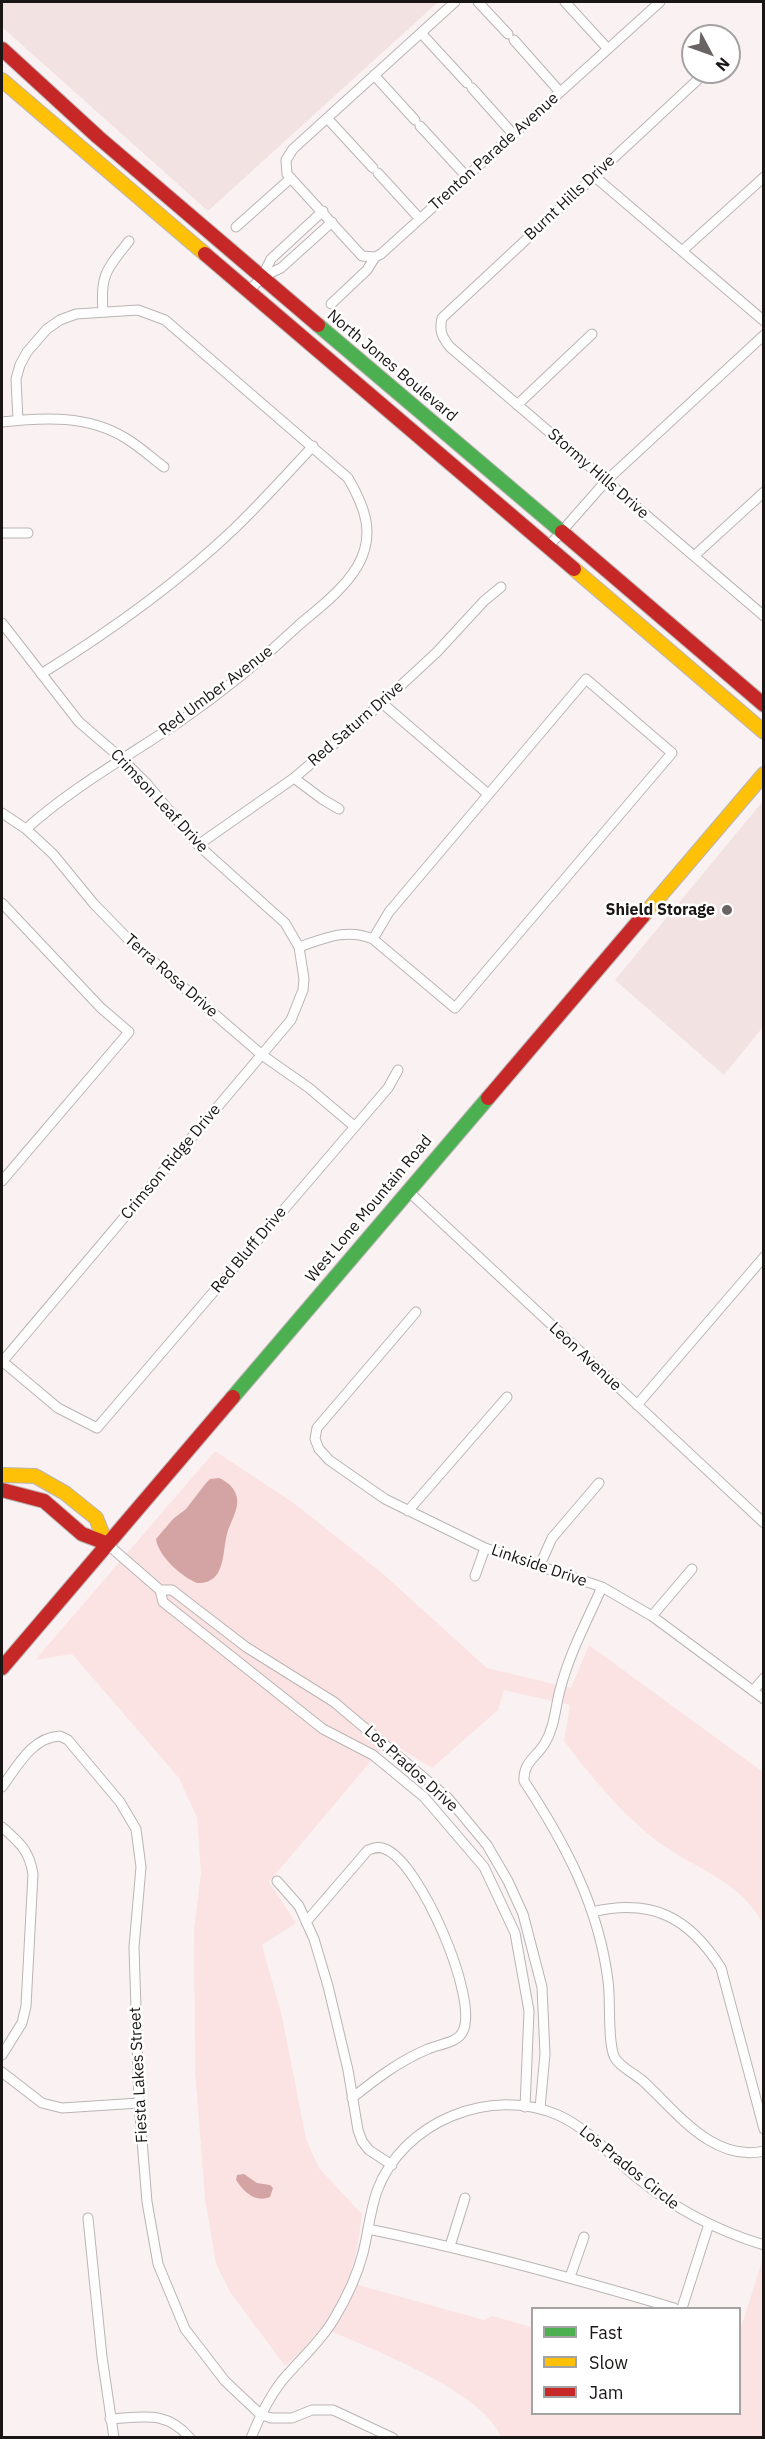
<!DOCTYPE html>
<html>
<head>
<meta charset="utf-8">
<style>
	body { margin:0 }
	#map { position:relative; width:765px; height:2439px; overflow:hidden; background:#faf2f2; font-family:"IBM Plex Sans",sans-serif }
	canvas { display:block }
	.frame { position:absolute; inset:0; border:3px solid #1b1616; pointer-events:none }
	.legend { position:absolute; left:531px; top:2307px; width:210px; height:108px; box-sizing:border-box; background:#fff; border:2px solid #a4a2a2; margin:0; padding:8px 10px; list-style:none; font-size:18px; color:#1b1616 }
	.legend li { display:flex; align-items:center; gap:12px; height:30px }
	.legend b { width:30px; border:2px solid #a4a2a2 }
	.north { position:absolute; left:681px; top:24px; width:60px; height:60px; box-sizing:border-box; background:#fff; border:2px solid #a4a2a2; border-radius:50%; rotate:131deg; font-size:16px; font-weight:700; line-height:24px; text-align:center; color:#1b1616 }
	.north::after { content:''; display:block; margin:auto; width:21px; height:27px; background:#696363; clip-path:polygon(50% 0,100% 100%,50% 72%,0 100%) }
</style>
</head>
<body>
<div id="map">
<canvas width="765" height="2439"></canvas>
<div class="frame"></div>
<ul class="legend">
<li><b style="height:8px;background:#4caf50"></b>Fast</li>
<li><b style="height:8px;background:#ffc107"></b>Slow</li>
<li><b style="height:8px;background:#c62828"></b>Jam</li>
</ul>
<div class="north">N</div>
</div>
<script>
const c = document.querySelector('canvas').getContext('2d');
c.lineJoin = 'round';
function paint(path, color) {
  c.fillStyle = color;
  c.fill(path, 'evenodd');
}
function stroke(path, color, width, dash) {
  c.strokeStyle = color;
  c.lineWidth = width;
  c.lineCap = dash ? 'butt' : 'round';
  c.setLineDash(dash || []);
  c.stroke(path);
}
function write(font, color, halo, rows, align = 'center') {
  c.font = font + ' "IBM Plex Sans",sans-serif';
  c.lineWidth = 5;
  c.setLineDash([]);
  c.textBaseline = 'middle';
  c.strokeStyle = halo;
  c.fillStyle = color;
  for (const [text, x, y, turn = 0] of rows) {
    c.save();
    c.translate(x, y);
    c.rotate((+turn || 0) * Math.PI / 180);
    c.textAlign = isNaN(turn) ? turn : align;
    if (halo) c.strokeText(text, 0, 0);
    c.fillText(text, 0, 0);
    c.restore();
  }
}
paint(new Path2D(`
	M2 2H438L208 211 2 27Z
	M763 801V1027L724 1075 615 980Z`), '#f2e2e2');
paint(new Path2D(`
	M215 1451 295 1504 381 1572 487 1668 571 1688 589 1645 763 1772V1923C734 1874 689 1869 648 1834 616 1807 589 1774 564 1741L570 1705 504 1690 498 1710 432 1768 388 1741 269 1882 296 1923 262 1945 282 2016 306 2139 319 2168 362 2214 357 2250 348 2282 484 2320 492 2316 532 2327V2414H740V2331L763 2258V2437H501C481 2389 369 2349 322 2327L304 2349 285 2366 230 2292 216 2264 205 2199 195 2070 194 1929 201 1873 197 1818 179 1778 72 1654 35 1660Z`), '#fce3e3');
paint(new Path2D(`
	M219 1478C228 1482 235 1488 237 1498 239 1510 230 1522 227 1534 222 1553 226 1584 197 1583 182 1577 158 1556 156 1539L173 1519 186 1509 206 1483 210 1479Z
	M244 2174 257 2183 270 2185 273 2188 270 2197C255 2203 244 2192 236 2180L237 2175Z`), '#d4a4a5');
const street = new Path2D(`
	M478 2 508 34
	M565 2 608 49
	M421 33 467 83
	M514 40 560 92
	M729 50 731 48
	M706 72 442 318C439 331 442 337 450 347L764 616
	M374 75 415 120
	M472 88 513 134
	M327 118 373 168
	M420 126 467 177
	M378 173 420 219
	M594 176 764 321
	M236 227 291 178
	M682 251 764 177
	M375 257 362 256 287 174 286 160 293 149 455 2
	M262 277 281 268 332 222
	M249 291 262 277 271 259 323 211
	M331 304 367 270 375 257 381 254 660 2
	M103 311C100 274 107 269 129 241
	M517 405 592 334
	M18 420 16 379 20 365 27 352 47 329 60 320 76 314 138 310 165 320 348 478C365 507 376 535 357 567 343 590 319 608 299 625 262 660 221 693 179 722 127 757 73 787 26 829
	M2 422C45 417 89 415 127 439 140 447 152 458 164 467
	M2 533H28
	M548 547 606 481 764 335
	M694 556 764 492
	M2 623 79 722 122 759 147 784 198 845 285 923 299 947 304 979 303 990 291 1020 2 1362
	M41 674C109 632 176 584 234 529 262 502 287 474 313 446
	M382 703 488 794
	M294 778 322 799 339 809
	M2 813 26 829 53 854 94 904 132 943 262 1055 309 1088 354 1126
	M198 845 294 778 382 703 437 652 484 601 501 587
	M2 903 101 1008 129 1032 2 1181
	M299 947C325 938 346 928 373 939L455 1008 672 753 586 679 389 912 373 939
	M407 1190 764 1523
	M416 1312 317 1428 315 1439 319 1449 329 1460 385 1499 485 1548 602 1587 652 1616 764 1699
	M2 1361 58 1408 97 1428 388 1088 398 1070
	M637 1405 764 1257
	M408 1511 507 1397
	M106 1543 160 1590 163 1602 323 1729 373 1755 424 1797 484 1867 515 1933 529 2011 525 2107
	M539 1567 552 1538 599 1483
	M475 1576 485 1548
	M602 1587C587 1621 569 1654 560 1690 555 1708 555 1726 545 1743 536 1758 523 1762 524 1781 565 1843 599 1907 608 1981 611 1999 607 2044 615 2058 620 2067 635 2074 643 2081 676 2111 713 2163 764 2151
	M160 1590H172L246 1647 334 1702 448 1798 487 1845 508 1881 523 1914 542 1987 545 2054 540 2108
	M652 1616 692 1569
	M753 1691 764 1678
	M2 1787C17 1767 32 1737 60 1736L68 1740 120 1802 136 1829 141 1867 134 1947 139 2103 147 2202 158 2264 185 2329 225 2381 260 2414 271 2418H292L312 2410H333L393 2438
	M2 1827C20 1843 29 1850 33 1874L26 2006 22 2023 2 2055
	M277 1881 299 1906 314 1939 328 1986 348 2070 358 2130 362 2141 369 2150 392 2165
	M592 1912C652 1898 689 1917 721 1968L764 2129
	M306 1922 368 1850C374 1848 379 1846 385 1849 419 1861 479 1998 463 2031 458 2043 439 2044 428 2049 399 2061 376 2079 352 2098
	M2 2072 42 2103 62 2108 139 2103
	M88 2218 102 2357 114 2438
	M368 2229C472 2250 573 2278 674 2308
	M450 2246 465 2198
	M570 2277 584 2237
	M682 2308 709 2224
	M110 2419C143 2417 166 2410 190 2438
	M251 2438C259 2418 268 2399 281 2382 298 2361 320 2343 334 2319 346 2299 357 2276 363 2253 368 2233 370 2211 377 2191 403 2121 491 2086 558 2115 591 2130 612 2158 640 2180 677 2210 718 2231 764 2245`);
const fast = new Path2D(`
	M318 325 562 532
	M233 1397 488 1098`);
const slow = new Path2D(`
	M2 80 205 254
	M574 569 764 732
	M643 916 764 774
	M2 1475 35 1476 65 1493 96 1518 106 1543`);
const jam = new Path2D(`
	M2 49 98 137 318 325
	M205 254 574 569
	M562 532 764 705
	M488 1098 643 916
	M2 1490 44 1501 82 1534 106 1543
	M2 1668 233 1397`);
stroke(street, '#bab4b4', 11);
stroke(fast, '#bab4b4', 16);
stroke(slow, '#bab4b4', 16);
stroke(jam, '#bab4b4', 16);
stroke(street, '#fefdfd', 9);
stroke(fast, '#4caf50', 14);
stroke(slow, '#ffc107', 14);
stroke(jam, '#c62828', 14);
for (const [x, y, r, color] of [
	[727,910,6,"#696363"]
]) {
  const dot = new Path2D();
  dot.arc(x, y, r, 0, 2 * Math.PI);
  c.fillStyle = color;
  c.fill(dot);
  stroke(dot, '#fff', 2);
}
write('16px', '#1b1616', '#fff', [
	["Trenton Parade Avenue",494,152,-42],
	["Burnt Hills Drive",570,198,-43],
	["North Jones Boulevard",392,366,40],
	["Stormy Hills Drive",598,474,41],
	["Red Umber Avenue",216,691,-37],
	["Red Saturn Drive",356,724,-41],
	["Crimson Leaf Drive",159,801,47],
	["Terra Rosa Drive",171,976,41],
	["Crimson Ridge Drive",171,1162,-50],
	["West Lone Mountain Road",369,1209,-50],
	["Red Bluff Drive",249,1250,-50],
	["Leon Avenue",585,1357,43],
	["Linkside Drive",539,1566,19],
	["Los Prados Drive",411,1769,42],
	["Fiesta Lakes Street",139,2075,-93],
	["Los Prados Circle",629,2168,39]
]);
write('bold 16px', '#1b1616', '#fff', [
	["Shield Storage",715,910]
], 'right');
</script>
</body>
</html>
